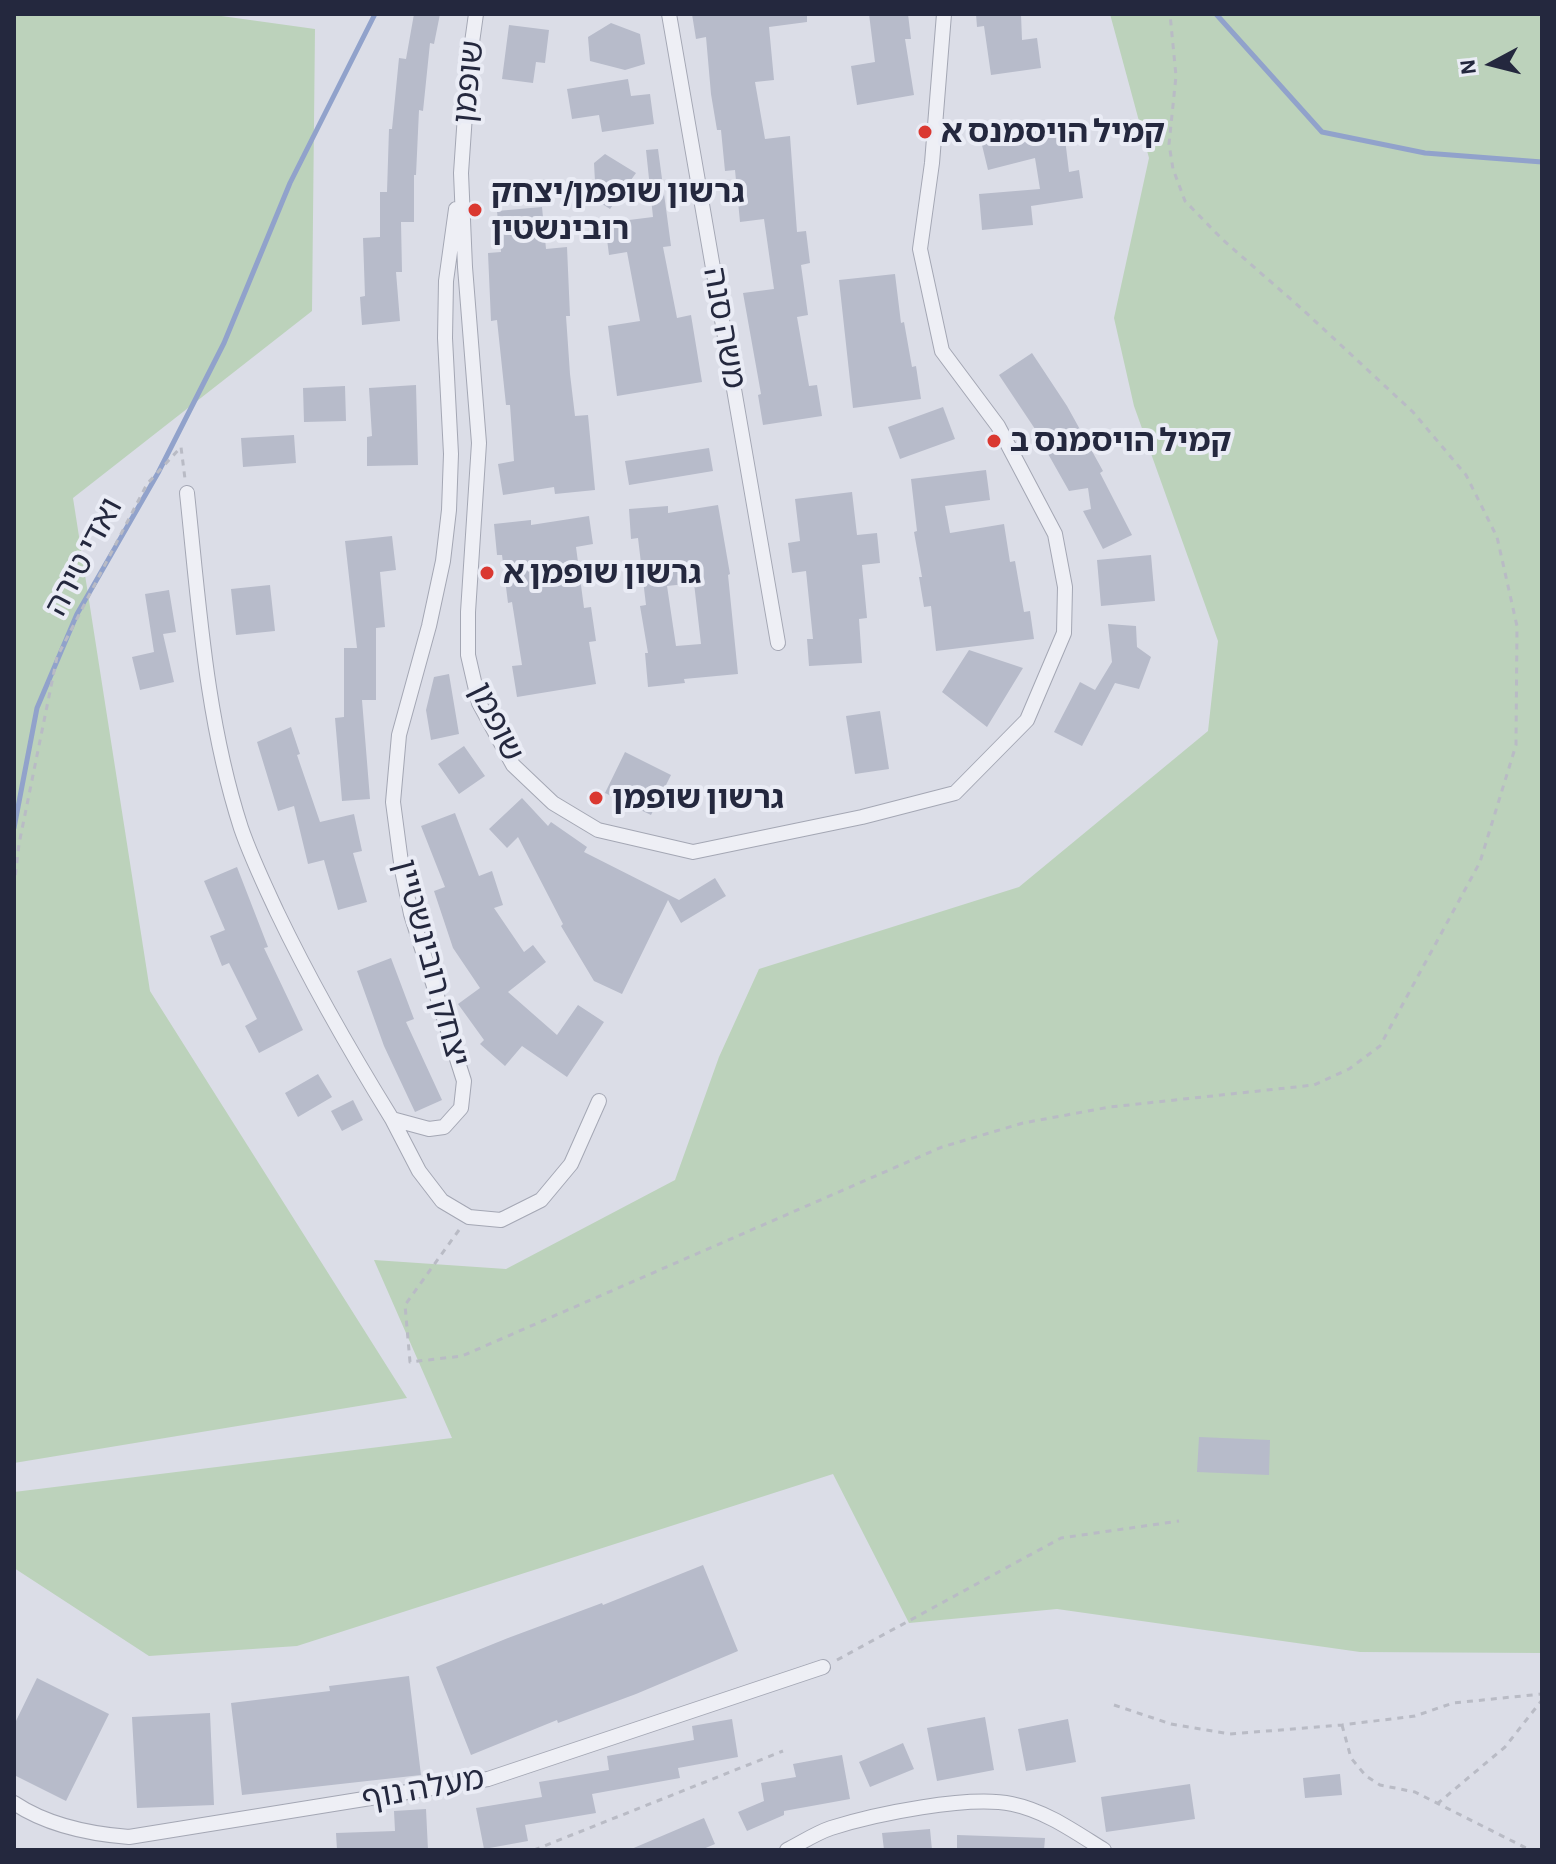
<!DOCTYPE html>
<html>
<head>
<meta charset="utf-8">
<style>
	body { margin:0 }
	#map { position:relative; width:1556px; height:1864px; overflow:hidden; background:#dbdde7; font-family:"Alegreya Sans",sans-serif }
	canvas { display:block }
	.frame { position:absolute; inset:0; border:16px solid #24283e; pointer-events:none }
	.north { position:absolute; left:1452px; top:24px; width:80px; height:80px; -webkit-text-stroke:6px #eaecf5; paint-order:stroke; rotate:263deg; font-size:22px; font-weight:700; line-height:32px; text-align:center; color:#24283e }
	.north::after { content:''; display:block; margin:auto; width:28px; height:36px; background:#24283e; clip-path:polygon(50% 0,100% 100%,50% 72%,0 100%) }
</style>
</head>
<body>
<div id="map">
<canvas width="1556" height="1864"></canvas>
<div class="frame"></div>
<div class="north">N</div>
</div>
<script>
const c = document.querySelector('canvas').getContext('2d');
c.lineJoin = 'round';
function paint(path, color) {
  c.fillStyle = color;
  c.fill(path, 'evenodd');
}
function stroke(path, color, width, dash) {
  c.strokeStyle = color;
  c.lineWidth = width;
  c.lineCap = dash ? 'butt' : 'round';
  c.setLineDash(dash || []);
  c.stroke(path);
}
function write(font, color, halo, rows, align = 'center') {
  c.font = font + ' "Alegreya Sans","Noto Sans Hebrew",sans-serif';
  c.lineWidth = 8;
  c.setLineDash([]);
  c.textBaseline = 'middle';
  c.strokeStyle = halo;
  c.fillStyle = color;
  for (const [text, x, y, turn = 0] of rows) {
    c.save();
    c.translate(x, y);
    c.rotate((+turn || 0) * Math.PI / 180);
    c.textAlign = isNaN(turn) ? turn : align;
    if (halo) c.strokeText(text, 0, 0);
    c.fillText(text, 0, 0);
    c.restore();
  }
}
paint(new Path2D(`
	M14 14H207L315 29 312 311 73 498 150 991 407 1398 14 1463Z
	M1110 14H1542V1653L1360 1652 1057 1609 909 1623 833 1474 297 1646 149 1656 14 1568V1492L452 1438 374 1260 506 1269 675 1180 719 1057 759 969 1019 887 1208 731 1218 641 1134 406 1114 318 1149 158Z`), '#bcd2bb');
stroke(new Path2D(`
	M1216 14 1322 132 1425 153 1542 162
	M14 828 37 708 77 614 158 473 224 343 290 183 375 14`), '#91a2cb', 5);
paint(new Path2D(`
	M414 14H440L434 44 430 43 423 111 419 110 416 175H414V222H401L402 272H396L400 321 362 325 360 297 365 296 363 238 380 237V192H387L389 129H392L399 58 406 59Z
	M692 14H807V22L769 27 774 80 755 82 765 139 790 136 797 232 806 231 810 263 801 265 808 315 797 317 809 386 817 385 822 416 763 425 758 395 761 394 743 293 774 289 764 219 740 222 735 170 725 171 721 130H717L711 94 706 37 696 39Z
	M869 14H908L911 39H905L914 95 857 105 851 66 875 62Z
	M976 14H1021L1022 40 1037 38 1041 68 991 75 984 26 977 27Z
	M611 23 640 34 645 64 625 70 590 61 588 37Z
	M509 25 549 30 545 63 536 62 533 83 502 79Z
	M628 79 631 96 650 94 654 124 602 132 599 115 572 119 567 89Z
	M1063 122 1069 172 1079 170 1083 198 1031 206 1033 225 982 230 979 194 1040 189 1035 158 988 170 981 141 1034 128V125Z
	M658 149 671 246 663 247 677 318 691 315 702 382 617 396 608 326 640 321 627 252 609 255 605 223 653 217 646 150Z
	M605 154 636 173 610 209 596 200 594 163Z
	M542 207 546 249 567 247 570 316H566L570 374 575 416 588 415 595 490 555 494 554 487 503 495 498 464 514 461 510 405H506L497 320 491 321 488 253 501 252 497 211Z
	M895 274 901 323 904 322 912 367 916 366 921 399 853 408 839 280Z
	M1032 353 1067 406 1103 471 1100 473 1132 535 1103 549 1083 511 1091 509 1088 488 1069 491 1043 445 1045 444 999 375Z
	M416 385 418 465 367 466V437L372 436 369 388Z
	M345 386 346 421 304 422 303 388Z
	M943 407 955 439 900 459 888 427Z
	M294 435 296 463 243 467 241 438Z
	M709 448 713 471 629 485 625 461Z
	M986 470 990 500 945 506 950 533 1004 524 1010 562 1015 561 1024 612 1030 611 1034 639 936 651 931 606 924 607 919 577H922L914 532 917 531 911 479Z
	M852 492 857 535 877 533 880 563 862 565 867 618 859 619 862 663 809 666 807 639H813L806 571 792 573 788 543 800 541 795 499Z
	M718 505 730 574 728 575 738 674 684 679 685 683 648 687 645 653H648L640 606 646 605 638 538 631 539 629 509 668 506V513ZM694 583 701 644 676 646 667 586Z
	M589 516 593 544 576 547 584 608 591 607 596 641 589 642 596 684 517 697 512 666 522 665 512 602 508 603 502 555H497L494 524 531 520V525Z
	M392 536 396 570 380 572 385 627 376 628V700H362L370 799 342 801 335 718 344 717V648H357L345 541Z
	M1151 555 1155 601 1101 606 1097 560Z
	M270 585 275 631 236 635 231 589Z
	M169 590 176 632 163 634 174 682 140 690 132 657 154 652 145 594Z
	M1108 624 1136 626 1137 647 1151 657 1139 689 1115 683 1082 746 1054 732 1080 682 1095 690 1112 662Z
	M969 650 1023 668 987 727 942 692Z
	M449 674 459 734 431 740 426 710 434 677Z
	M880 711 889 769 855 774 846 716Z
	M291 727 300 754 297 755 320 822 354 814 362 851 353 853 367 902 338 910 324 860 308 864 294 806 278 811 257 742Z
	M464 746 485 776 459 794 438 764Z
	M625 752 671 775 651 815 605 793Z
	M522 798 548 826 551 822 587 847 584 852 679 900 715 878 726 896 681 923 668 900 622 994 594 981 561 926 563 924 518 837 507 848 489 829Z
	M455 813 479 876 492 871 503 905 494 908 524 952 533 945 546 962 508 992 557 1035 578 1005 604 1022 567 1077 522 1046 505 1066 480 1044 484 1040 458 1004 480 988 453 948 434 891 445 887 421 826Z
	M237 867 268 947 264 948 303 1030 259 1053 245 1026 257 1019 229 963 222 966 210 936 225 930 204 881Z
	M391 958 414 1019 406 1022 442 1100 415 1112 384 1046 357 971Z
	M318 1074 332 1097 298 1117 285 1093Z
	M353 1100 363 1120 342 1131 331 1111Z
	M1199 1437 1270 1440 1269 1475 1197 1472Z
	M703 1565 738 1651 636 1694 558 1723 557 1720 471 1755 436 1667 508 1638 602 1603 603 1605Z
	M409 1676 421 1775 242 1795 231 1703 330 1691 329 1686Z
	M37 1678 109 1714 66 1801 14 1775V1725Z
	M210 1713 214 1805 137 1808 132 1717Z
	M985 1717 994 1770 937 1781 927 1728Z
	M732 1719 738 1757 678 1768 680 1778 592 1794 596 1813 525 1825 528 1841 484 1849 476 1808 542 1797 539 1782 609 1770 607 1756 694 1740 692 1726Z
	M1068 1719 1076 1762 1026 1771 1018 1729Z
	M903 1743 914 1769 870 1787 859 1762Z
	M842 1755 850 1799 784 1811V1815L747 1831 738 1812 764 1801 761 1783 796 1777 793 1764Z
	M1340 1774 1342 1795 1305 1798 1303 1778Z
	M1190 1784 1195 1819 1106 1832 1101 1797Z
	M426 1809 428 1850H337L336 1833 395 1831 394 1811Z
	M704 1818 715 1844 701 1850H629Z
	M930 1829 932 1850H884L882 1833Z
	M957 1835 1045 1838 1044 1850H957Z`), '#b7bbca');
const street = new Path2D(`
	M476 14 468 71 461 173 465 267 479 443 468 612V655L479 703 513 765 553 803 598 830 693 852 862 817 955 793 1027 720 1064 633 1065 587 1055 534 998 426 942 351 920 249 932 163 944 14
	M669 14 778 643
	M187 493C199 606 206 720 241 828 251 857 264 884 277 912 311 983 350 1051 392 1119L429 1129 444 1127 461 1108 464 1081 411 914 402 870 393 802 399 735 429 626 443 561 449 510 451 454 445 338 446 281 456 209
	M392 1119 419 1171 442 1201 469 1217 501 1220 541 1200 571 1164 599 1101
	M14 1803C47 1825 90 1834 129 1837L488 1779 823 1667
	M787 1850C801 1843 816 1833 831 1828 875 1814 968 1795 1012 1804 1046 1811 1075 1832 1104 1850`);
stroke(street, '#a4a7b4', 16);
stroke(new Path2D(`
	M14 887 19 844 57 657 147 484 181 447 185 479
	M459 1230 405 1305 410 1362 462 1356 942 1147 1023 1123 1110 1107 1314 1085 1349 1069 1380 1046 1480 862 1516 745 1517 626 1497 537 1466 475 1413 412 1302 309 1223 240 1185 201 1173 169 1169 144 1176 76 1170 14
	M837 1660 1061 1538 1179 1521
	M1114 1705 1171 1724 1230 1734 1342 1725 1415 1716 1453 1703 1542 1694
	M1342 1725 1351 1758 1366 1776 1380 1785 1415 1792 1530 1850
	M1437 1804 1505 1747 1542 1700
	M534 1850 783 1751`), '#b9bbc5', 3, [6, 6]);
stroke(street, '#eeeff5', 14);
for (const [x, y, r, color] of [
	[925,132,8,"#da3831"],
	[475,210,8,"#da3831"],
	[994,441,8,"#da3831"],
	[487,573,8,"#da3831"],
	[596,798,8,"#da3831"]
]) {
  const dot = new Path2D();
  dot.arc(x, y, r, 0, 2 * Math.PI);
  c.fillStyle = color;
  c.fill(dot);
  stroke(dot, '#eaecf5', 3);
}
write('32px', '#24283e', '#eaecf5', [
	["שופמן",469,82,-84],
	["משה סנה",724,328,80],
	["ואדי טירה",84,557,-62],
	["שופמן",496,722,64],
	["יצחק רובינשטיין",431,963,75],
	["מעלה נוף",423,1789,-10]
]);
write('bold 32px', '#24283e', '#eaecf5', [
	["קמיל הויסמנס א",941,132],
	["גרשון שופמן/יצחק",491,192],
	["רובינשטין",491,229],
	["קמיל הויסמנס ב",1010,441],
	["גרשון שופמן א",503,573],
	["גרשון שופמן",612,798]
], 'left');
</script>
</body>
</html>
